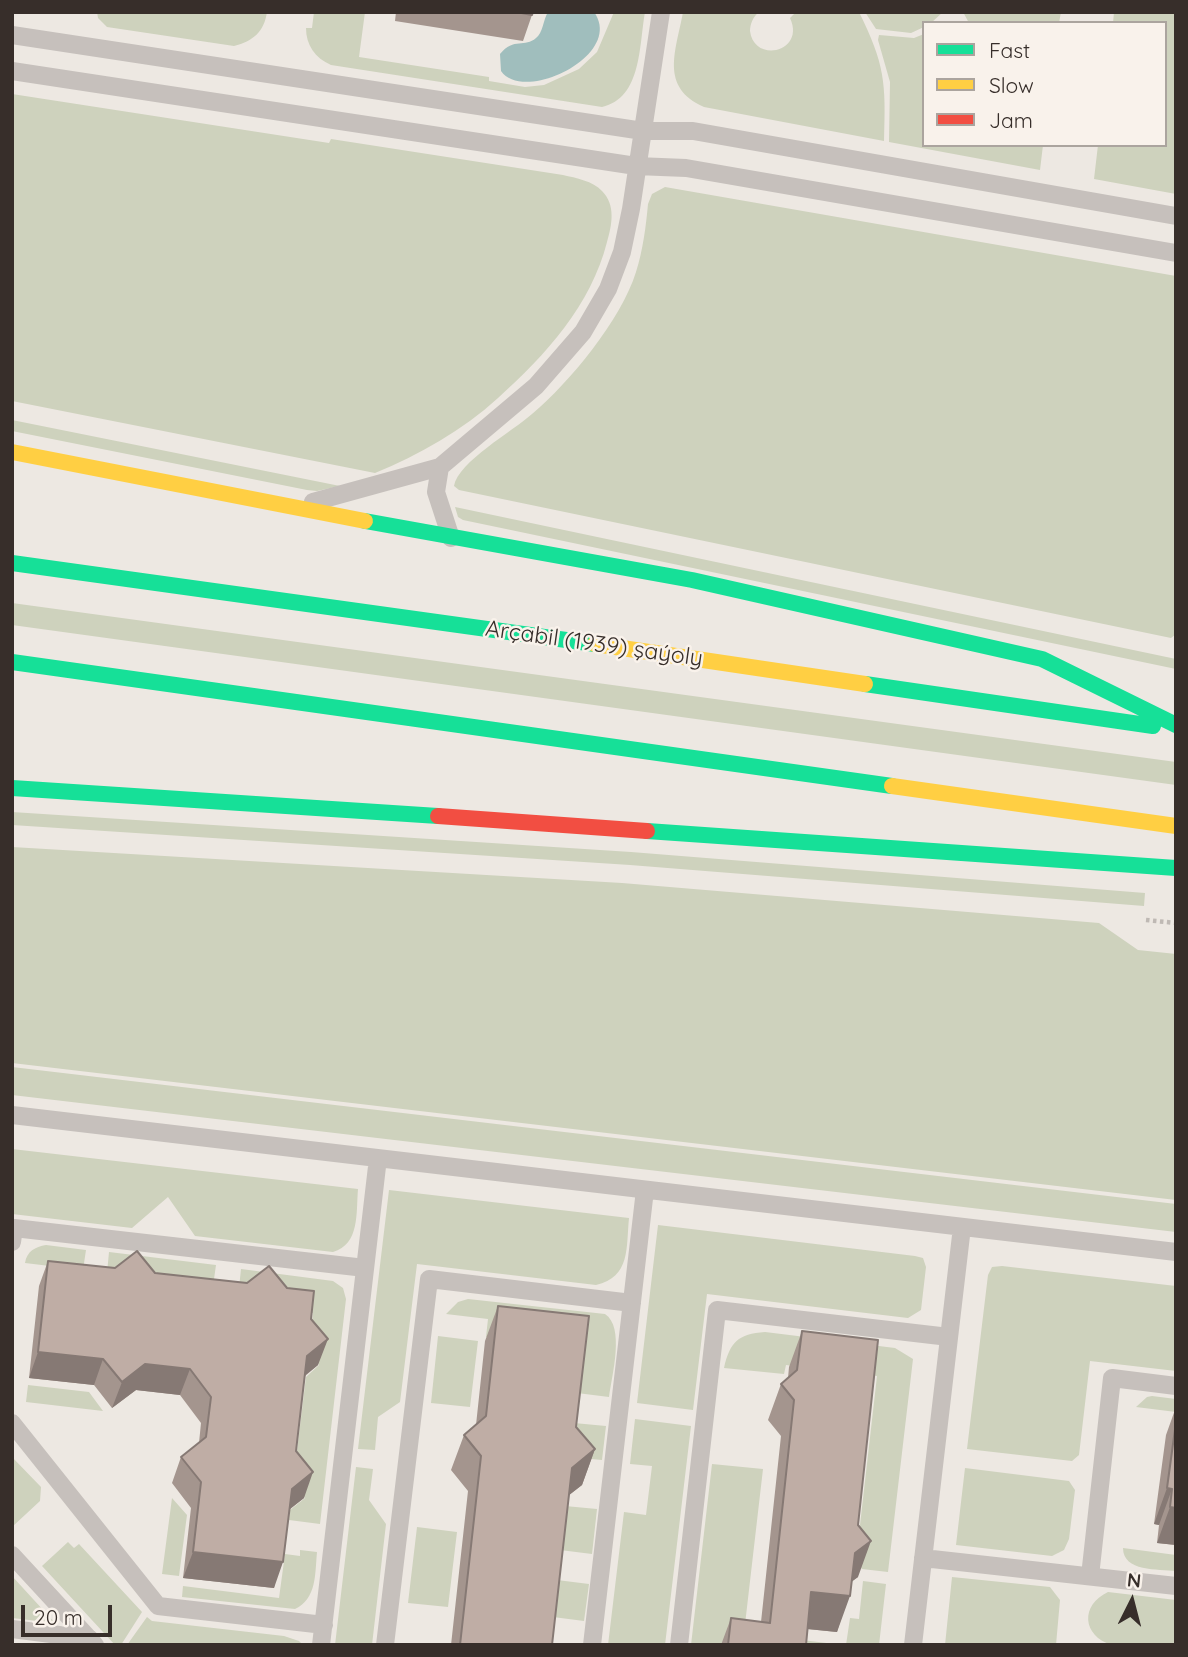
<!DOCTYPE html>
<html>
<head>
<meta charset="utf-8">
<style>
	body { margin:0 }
	#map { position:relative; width:1188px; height:1657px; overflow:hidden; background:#ede8e2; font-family:Quicksand,sans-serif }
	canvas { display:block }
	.frame { position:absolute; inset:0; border:14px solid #372e2a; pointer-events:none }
	.legend { position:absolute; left:922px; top:21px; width:245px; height:126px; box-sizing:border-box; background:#f9f2eb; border:2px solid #aba49e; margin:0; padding:9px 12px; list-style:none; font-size:21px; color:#372e2a }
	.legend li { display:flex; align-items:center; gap:14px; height:35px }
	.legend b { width:35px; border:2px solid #aba49e }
	.north { position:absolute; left:1097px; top:1566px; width:70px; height:70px; -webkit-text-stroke:5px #f9f2eb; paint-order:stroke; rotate:6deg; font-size:19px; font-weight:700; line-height:28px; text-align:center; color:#372e2a }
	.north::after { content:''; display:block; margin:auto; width:24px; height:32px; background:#372e2a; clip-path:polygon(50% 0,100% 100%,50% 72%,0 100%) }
	.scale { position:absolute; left:21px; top:1605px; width:91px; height:32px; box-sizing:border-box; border:4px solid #372e2a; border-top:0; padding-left:9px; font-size:21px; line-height:24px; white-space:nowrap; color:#372e2a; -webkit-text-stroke:5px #f9f2eb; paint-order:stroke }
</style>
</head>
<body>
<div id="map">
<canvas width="1188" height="1657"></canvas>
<div class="frame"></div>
<ul class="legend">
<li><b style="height:9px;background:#16e098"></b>Fast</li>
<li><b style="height:9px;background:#ffcf43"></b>Slow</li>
<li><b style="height:9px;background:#f24e42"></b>Jam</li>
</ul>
<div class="north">N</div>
<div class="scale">20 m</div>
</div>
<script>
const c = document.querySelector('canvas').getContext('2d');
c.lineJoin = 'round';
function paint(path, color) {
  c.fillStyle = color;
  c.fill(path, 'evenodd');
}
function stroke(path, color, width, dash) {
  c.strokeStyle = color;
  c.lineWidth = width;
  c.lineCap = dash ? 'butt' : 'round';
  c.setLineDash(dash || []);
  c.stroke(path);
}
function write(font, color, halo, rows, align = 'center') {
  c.font = font + ' Quicksand,sans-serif';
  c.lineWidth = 5;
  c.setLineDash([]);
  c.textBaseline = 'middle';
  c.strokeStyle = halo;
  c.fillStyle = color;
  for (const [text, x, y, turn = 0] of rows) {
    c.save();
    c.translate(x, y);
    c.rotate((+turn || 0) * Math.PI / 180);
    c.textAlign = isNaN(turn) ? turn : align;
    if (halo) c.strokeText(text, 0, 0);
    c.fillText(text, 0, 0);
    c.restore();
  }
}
paint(new Path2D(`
	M97 12H267C264 32 253 41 234 46L107 27 98 18Z
	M314 12H365L359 57 489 77V81L525 87 544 85 579 69 597 52 614 12H645C639 45 642 98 602 107L331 65C315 58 306 45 306 28H312Z
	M683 12H759C753 17 750 24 750 31 754 64 806 52 790 18L796 12H859C885 65 886 82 884 141L704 107C659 87 676 51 683 12Z
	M865 12H943L931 23H924V27L911 33 876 29Z
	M963 12H1061L1059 23H969Z
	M1114 12H1176V194L1094 179 1098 145H1165V23H1113Z
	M924 34V145H1043L1040 170 889 142 890 82 878 40 879 35 914 38Z
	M12 94 329 143 331 139 563 175C576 178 593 181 602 191 616 205 612 225 607 242 591 305 546 355 498 398 463 430 419 455 375 473L12 401Z
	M665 187 1176 276V634L1171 638 459 490 454 486C458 462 513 431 532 414 570 382 621 320 636 272 643 250 646 226 648 204L652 194Z
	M12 420 340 486 317 491 307 490 12 431Z
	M455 507 1176 659V669L463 520 458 517Z
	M12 603 1176 762V785L12 625Z
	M12 812 631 852 1145 893 1144 906 630 865 12 825Z
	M12 847 622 883 1099 923 1138 950 1176 954V1200L12 1063Z
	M12 1067 1176 1204V1232L12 1095Z
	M12 1149 358 1189C356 1213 360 1244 333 1252L195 1236 168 1197 132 1228 12 1214Z
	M389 1190 629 1218C626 1247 631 1277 596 1285L417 1264 400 1402 378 1417 375 1450 358 1449Z
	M658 1225 915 1256 923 1258 926 1267 921 1310 908 1318 707 1294 693 1410 637 1403Z
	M46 1245 86 1250 83 1270 25 1263C27 1251 35 1247 46 1245Z
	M109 1252 216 1265 213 1286 107 1273Z
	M1002 1266 1176 1286V1371L1090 1361 1079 1455 1072 1461 967 1449 988 1275 992 1267Z
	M241 1269 333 1281 343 1288 346 1299 320 1524 289 1520 290 1510 305 1498 293 1483 306 1377 319 1365 309 1351 313 1313 278 1309 239 1288Z
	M468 1299 605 1314C625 1327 612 1375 609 1397L577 1393 582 1348 486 1337 488 1319 446 1314 458 1302Z
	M765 1332 895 1348 913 1359 888 1572 862 1569 856 1560 877 1376 786 1365 784 1374 724 1368C730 1342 738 1334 765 1332Z
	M438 1336 478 1341 470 1407 431 1403Z
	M28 1385 89 1392 103 1411 26 1402Z
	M1152 1396 1176 1399V1412L1136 1407 1147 1397Z
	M635 1419 691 1426 665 1645H608L624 1512 646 1515 652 1466 630 1464Z
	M574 1423 606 1426 602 1460 570 1457Z
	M12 1457 41 1487 40 1501 12 1527Z
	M712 1464 763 1469 744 1633 843 1645H691Z
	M356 1467 373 1469 369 1500 386 1524 372 1645H335Z
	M965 1468 1069 1481 1075 1490 1069 1539 1064 1550 1052 1556 956 1545Z
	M172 1498 187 1515 179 1576 162 1574Z
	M565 1506 597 1509 592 1554 560 1550Z
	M417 1527 457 1532 448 1607 408 1603Z
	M68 1542 74 1548 79 1544 142 1612 121 1645H115L42 1566Z
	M1123 1548 1176 1555V1571C1158 1569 1123 1572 1123 1548Z
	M300 1550 317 1552C315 1573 317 1599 295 1609L182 1597 183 1586 279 1598 285 1554 300 1556Z
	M12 1576 55 1623 12 1618Z
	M952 1577 1050 1587 1060 1600 1056 1645H945Z
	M557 1580 589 1584 584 1621 553 1617Z
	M863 1581 886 1584 879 1645H846L850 1618 859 1619Z
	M1108 1592 1176 1600V1645H1112C1082 1636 1080 1605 1108 1592Z
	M147 1617 152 1621 284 1636 299 1641 303 1645H127Z`), '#ced2bd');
paint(new Path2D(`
	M548 12H594C625 55 524 104 501 71L500 54C514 37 525 48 536 38 543 33 543 20 548 12Z`), '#a0bebd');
stroke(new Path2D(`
	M1146 920 1176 923`), '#bfb9b4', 4.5, [3.5, 3.5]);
stroke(new Path2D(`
	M12 35 643 131H693L1176 216
	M12 71 636 166 686 168 1176 253
	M440 467 436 492 451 538
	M313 502 440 467 536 386 583 332 608 289 622 252 631 209 661 12
	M12 1115 1176 1252
	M12 1242 14 1228 365 1268
	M12 1423 158 1606 324 1625
	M12 1555 95 1645
	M923 1558 1176 1586
	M1090 1576 1112 1378 1176 1386
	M12 1629 90 1639
	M321 1645 378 1158
	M385 1645 429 1279 632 1303
	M592 1645 645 1190
	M679 1645 717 1310 949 1337
	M913 1645 962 1227`), '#c6c0bc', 18);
stroke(new Path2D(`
	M365 521 692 580 1042 659 1176 725
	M12 563 595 644
	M12 662 892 786
	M865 684 1153 726
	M12 788 438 816
	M647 831 1176 868`), '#16e098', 16);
stroke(new Path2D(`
	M12 452 365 521
	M595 644 865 684
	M892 786 1176 826`), '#ffcf43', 16);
stroke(new Path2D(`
	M438 816 647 831`), '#f24e42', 16);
paint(new Path2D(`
	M396 12H533L523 41 395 21Z
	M48 1261 155 1273 311 1319 318 1365 305 1376 296 1451 304 1498 289 1510 274 1588 183 1578 191 1508 172 1483 181 1457 199 1443 201 1423 180 1395 136 1390 112 1408 94 1385 29 1378 39 1286Z
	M498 1306 576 1427 595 1449 582 1485 569 1495 552 1645H451L468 1491 451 1470 464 1435 476 1425 485 1341Z
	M802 1331 858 1525V1577L852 1581 837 1632 807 1629 806 1645H721L731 1618 761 1622 781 1436 768 1420 781 1384 788 1378 789 1367Z
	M1176 1407V1545L1157 1543 1159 1525 1154 1524 1166 1435Z`), '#a4958e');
paint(new Path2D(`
	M328 1339 318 1365 297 1382 307 1356Z
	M38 1352 103 1359 94 1385 29 1378Z
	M145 1364 190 1369 180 1395 136 1390 112 1408 122 1382Z
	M595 1449 582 1485 559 1503 572 1468Z
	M313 1472 304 1498 282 1515 292 1489Z
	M1167 1488 1172 1489 1159 1525 1154 1524Z
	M1170 1507 1176 1508V1545L1157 1543Z
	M871 1541 858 1577 842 1589 855 1553Z
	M193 1552 283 1562 274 1588 183 1578Z
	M811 1592 850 1596 837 1632 798 1628Z`), '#867974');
const building = new Path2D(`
	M516 12H533L532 15Z
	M137 1251 155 1273 247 1283 269 1266 287 1288 314 1291 311 1319 328 1339 307 1356 296 1451 313 1472 292 1489 283 1562 193 1552 201 1482 181 1457 206 1437 211 1397 190 1369 145 1364 122 1382 103 1359 38 1352 48 1261 115 1268Z
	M498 1306 589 1316 576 1427 595 1449 572 1468 552 1645H460L481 1456 464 1435 486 1416Z
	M802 1331 878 1340 858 1525 871 1541 855 1553 850 1596 811 1592 806 1645H728L731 1618 770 1623 794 1400 781 1384 797 1370Z
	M1176 1422V1508L1170 1507 1172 1489 1167 1488Z`);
paint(building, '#bfada5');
stroke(building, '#867974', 2);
write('23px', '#372e2a', '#f9f2eb', [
	["Arçabil (1939) şaýoly",594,644,8]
]);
</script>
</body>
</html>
